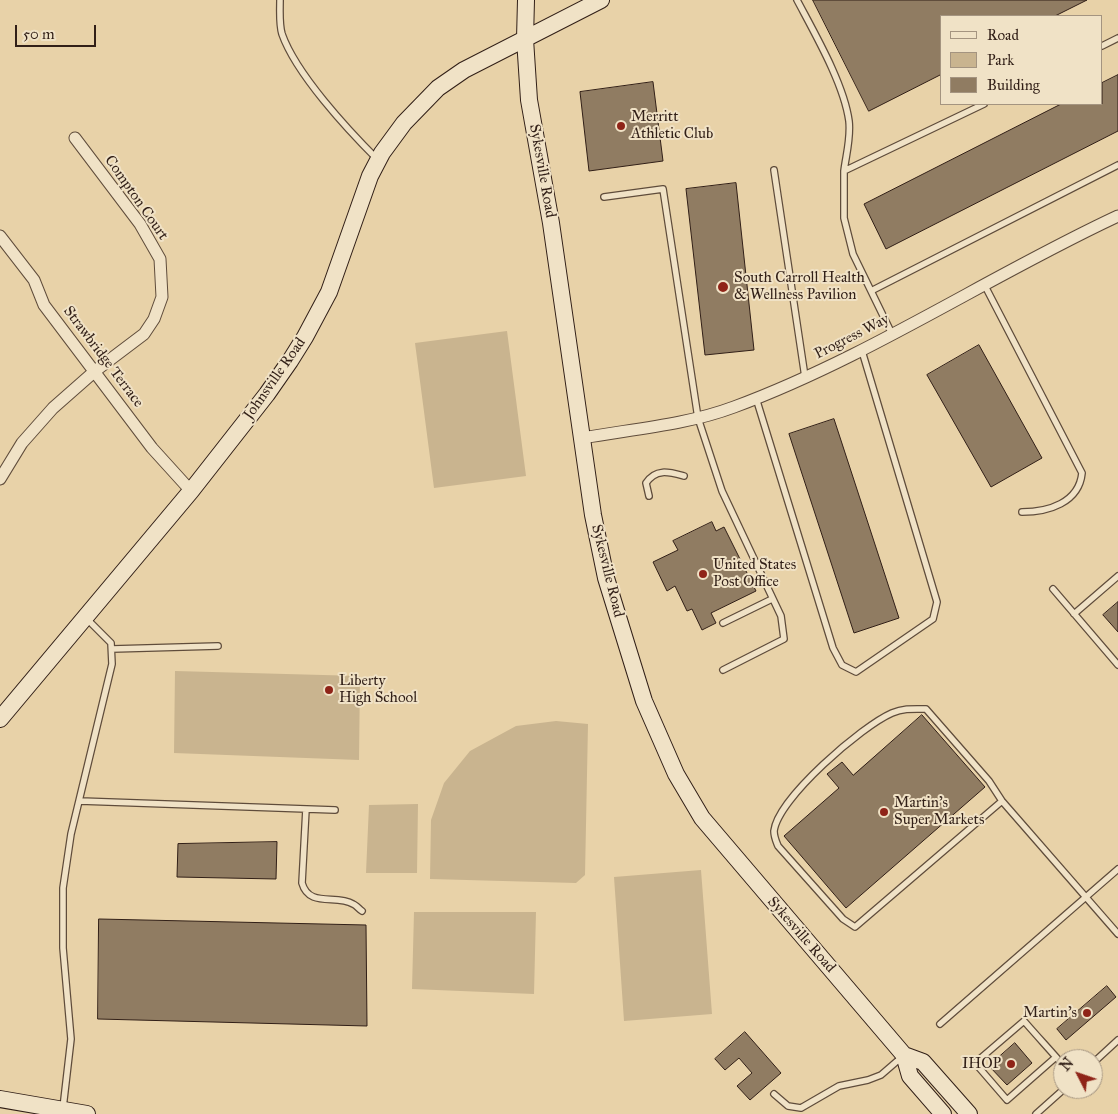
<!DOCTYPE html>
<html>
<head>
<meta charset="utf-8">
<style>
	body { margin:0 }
	#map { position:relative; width:1118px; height:1114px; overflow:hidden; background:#e8d2a8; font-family:"IM FELL Great Primer",serif }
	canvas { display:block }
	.legend { position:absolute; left:940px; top:15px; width:162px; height:90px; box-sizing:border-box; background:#f0e2c6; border:1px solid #a49480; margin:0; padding:6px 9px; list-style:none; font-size:15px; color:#311f17 }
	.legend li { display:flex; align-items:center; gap:10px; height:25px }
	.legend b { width:25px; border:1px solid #a49480 }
	.north { position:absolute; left:1053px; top:1049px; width:50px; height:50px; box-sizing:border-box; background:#f0e2c6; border:1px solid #a49480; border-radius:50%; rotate:311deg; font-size:14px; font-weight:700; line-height:20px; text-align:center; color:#311f17 }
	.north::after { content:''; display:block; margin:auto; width:18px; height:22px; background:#8f2418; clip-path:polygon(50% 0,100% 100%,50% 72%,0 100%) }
	.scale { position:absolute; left:15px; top:25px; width:81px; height:22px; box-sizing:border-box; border:2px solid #311f17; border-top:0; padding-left:6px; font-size:15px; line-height:18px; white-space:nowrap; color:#311f17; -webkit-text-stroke:4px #f0e2c6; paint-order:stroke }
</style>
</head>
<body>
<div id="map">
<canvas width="1118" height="1114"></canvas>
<ul class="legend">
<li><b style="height:6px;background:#f0e2c6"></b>Road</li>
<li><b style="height:14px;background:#c9b48f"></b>Park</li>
<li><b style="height:14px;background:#907c62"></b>Building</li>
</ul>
<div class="north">N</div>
<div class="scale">50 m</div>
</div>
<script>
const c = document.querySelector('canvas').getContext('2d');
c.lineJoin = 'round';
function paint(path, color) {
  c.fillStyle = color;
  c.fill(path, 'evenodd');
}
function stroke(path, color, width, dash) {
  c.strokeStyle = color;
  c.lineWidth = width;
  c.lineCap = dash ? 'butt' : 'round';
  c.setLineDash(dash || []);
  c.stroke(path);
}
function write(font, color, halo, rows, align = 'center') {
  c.font = font + ' "IM FELL Great Primer",serif';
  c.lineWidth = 4;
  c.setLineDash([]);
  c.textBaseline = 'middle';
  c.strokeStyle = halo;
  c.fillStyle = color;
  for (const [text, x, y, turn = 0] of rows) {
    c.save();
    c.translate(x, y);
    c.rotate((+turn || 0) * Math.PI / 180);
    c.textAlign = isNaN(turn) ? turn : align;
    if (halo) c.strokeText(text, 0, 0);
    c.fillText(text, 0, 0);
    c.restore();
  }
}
paint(new Path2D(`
	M507 331 526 476 434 488 415 343Z
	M175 671 360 676 359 760 174 753Z
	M556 721 588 724 585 875 576 883 430 879 431 820 444 783 470 751 516 726Z
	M418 804 417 873H366L369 805Z
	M701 870 712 1014 624 1021 614 877Z
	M414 912H536L534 994 412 989Z`), '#c9b48f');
const building = new Path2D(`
	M813 0H1087L1055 16H942V74L869 111Z
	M1118 75V131L886 249 864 204 1061 104H1102V83Z
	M653 82 663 161 589 171 580 92Z
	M736 183 754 350 705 355 686 189Z
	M979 345 1042 458 991 487 927 375Z
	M834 419 899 618 854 633 789 434Z
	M712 522 716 531 724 527 756 591 711 613 716 623 702 630 692 609 687 611 675 586 667 591 653 562 678 550 673 541Z
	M1118 602V632L1103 615Z
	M922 715 985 787 846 908 784 836 839 788 827 774 842 762 853 775Z
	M277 842 276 879 177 877 178 844Z
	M99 919 366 925 367 1026 98 1019Z
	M1107 986 1116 997 1066 1040 1057 1029Z
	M745 1032 781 1073 750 1100 737 1086 752 1073 739 1058 725 1070 715 1059Z
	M1015 1043 1032 1063 1007 1085 989 1066Z`);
paint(building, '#907c62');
stroke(building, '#311f17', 1);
const lane = new Path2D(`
	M280 0C280 11 279 24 282 34 296 74 348 130 378 160
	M797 0C815 34 844 84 849 121 851 138 846 155 844 171
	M1102 46 1118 38
	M774 170 805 377
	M604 197 663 189 698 418 722 491 781 616 784 639 723 670
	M984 284 1082 473C1079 503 1048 512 1022 512
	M871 291 1118 165
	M892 334 853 254 844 218V171L984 104
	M756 398 833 648 842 665 856 672 933 619 937 602 862 351
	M649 496 646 483C656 468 669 472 684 476
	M1053 589 1118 665
	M1074 614 1118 576
	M723 623 772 599
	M112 649 218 646
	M80 801 335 810
	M1002 801 855 927 843 919 778 846C776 841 774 837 774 831 778 798 862 726 892 713 904 708 914 709 926 709L989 781 1002 801 1118 934
	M306 809 302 883C309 908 336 894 353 904 356 905 359 909 362 911
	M940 1024 1118 869
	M1056 1057 1007 1100 975 1063 1024 1021C1037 1036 1050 1050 1063 1065
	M1093 1063 1118 1040
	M774 1094 788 1106 801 1108 839 1086 868 1080 881 1075 903 1056
	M63 1108 71 1039 63 948V888L71 834 112 664 111 643 87 619
	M1036 1114 1064 1089`);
const street = new Path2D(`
	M0 236 34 280 44 305 152 448 191 491
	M582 438C633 429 686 425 734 407 869 357 989 276 1118 216
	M0 479 22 443 53 408 95 371 144 334 154 319 162 297 160 259 140 224 75 138`);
const secondary = new Path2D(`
	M526 0 525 39 529 100 551 223 593 515 606 578 644 701 676 774 702 818 904 1055 923 1062 969 1114
	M0 719 191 491 267 394 290 361 305 337 329 292 370 176 382 153 404 123 438 88 464 70 601 0
	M904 1055 910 1076 943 1114
	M0 1099 87 1114`);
stroke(lane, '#5f4c3b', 8);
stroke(street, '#5f4c3b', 13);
stroke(secondary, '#311f17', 18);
stroke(lane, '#f0e2c6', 5.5);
stroke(street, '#f0e2c6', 11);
stroke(secondary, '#f0e2c6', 16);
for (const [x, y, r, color] of [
	[621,126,5,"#8f2418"],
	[723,287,6,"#8f2418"],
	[703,574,5,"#8f2418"],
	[329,690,5,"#8f2418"],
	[884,812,5,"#8f2418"],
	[1087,1013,5,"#8f2418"],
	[1011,1064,5,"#8f2418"]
]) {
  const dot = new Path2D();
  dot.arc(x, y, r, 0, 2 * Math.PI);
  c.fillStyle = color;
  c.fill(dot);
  stroke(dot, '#f0e2c6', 2);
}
write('15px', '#311f17', '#f0e2c6', [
	["Merritt",631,117],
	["Athletic Club",631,134],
	["South Carroll Health",734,278],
	["& Wellness Pavilion",734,295],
	["United States",713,565],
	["Post Office",713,582],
	["Liberty",339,681],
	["High School",339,698],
	["Martin's",894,803],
	["Super Markets",894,820],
	["Martin's",1077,1013,"right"],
	["IHOP",1001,1064,"right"]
], 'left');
write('15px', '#311f17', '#f0e2c6', [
	["Sykesville Road",542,171,80],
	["Compton Court",136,198,55],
	["Progress Way",852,337,-27],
	["Strawbridge Terrace",103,357,53],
	["Johnsville Road",275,379,-55],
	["Sykesville Road",607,571,76],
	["Sykesville Road",801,935,49]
]);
</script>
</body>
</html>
